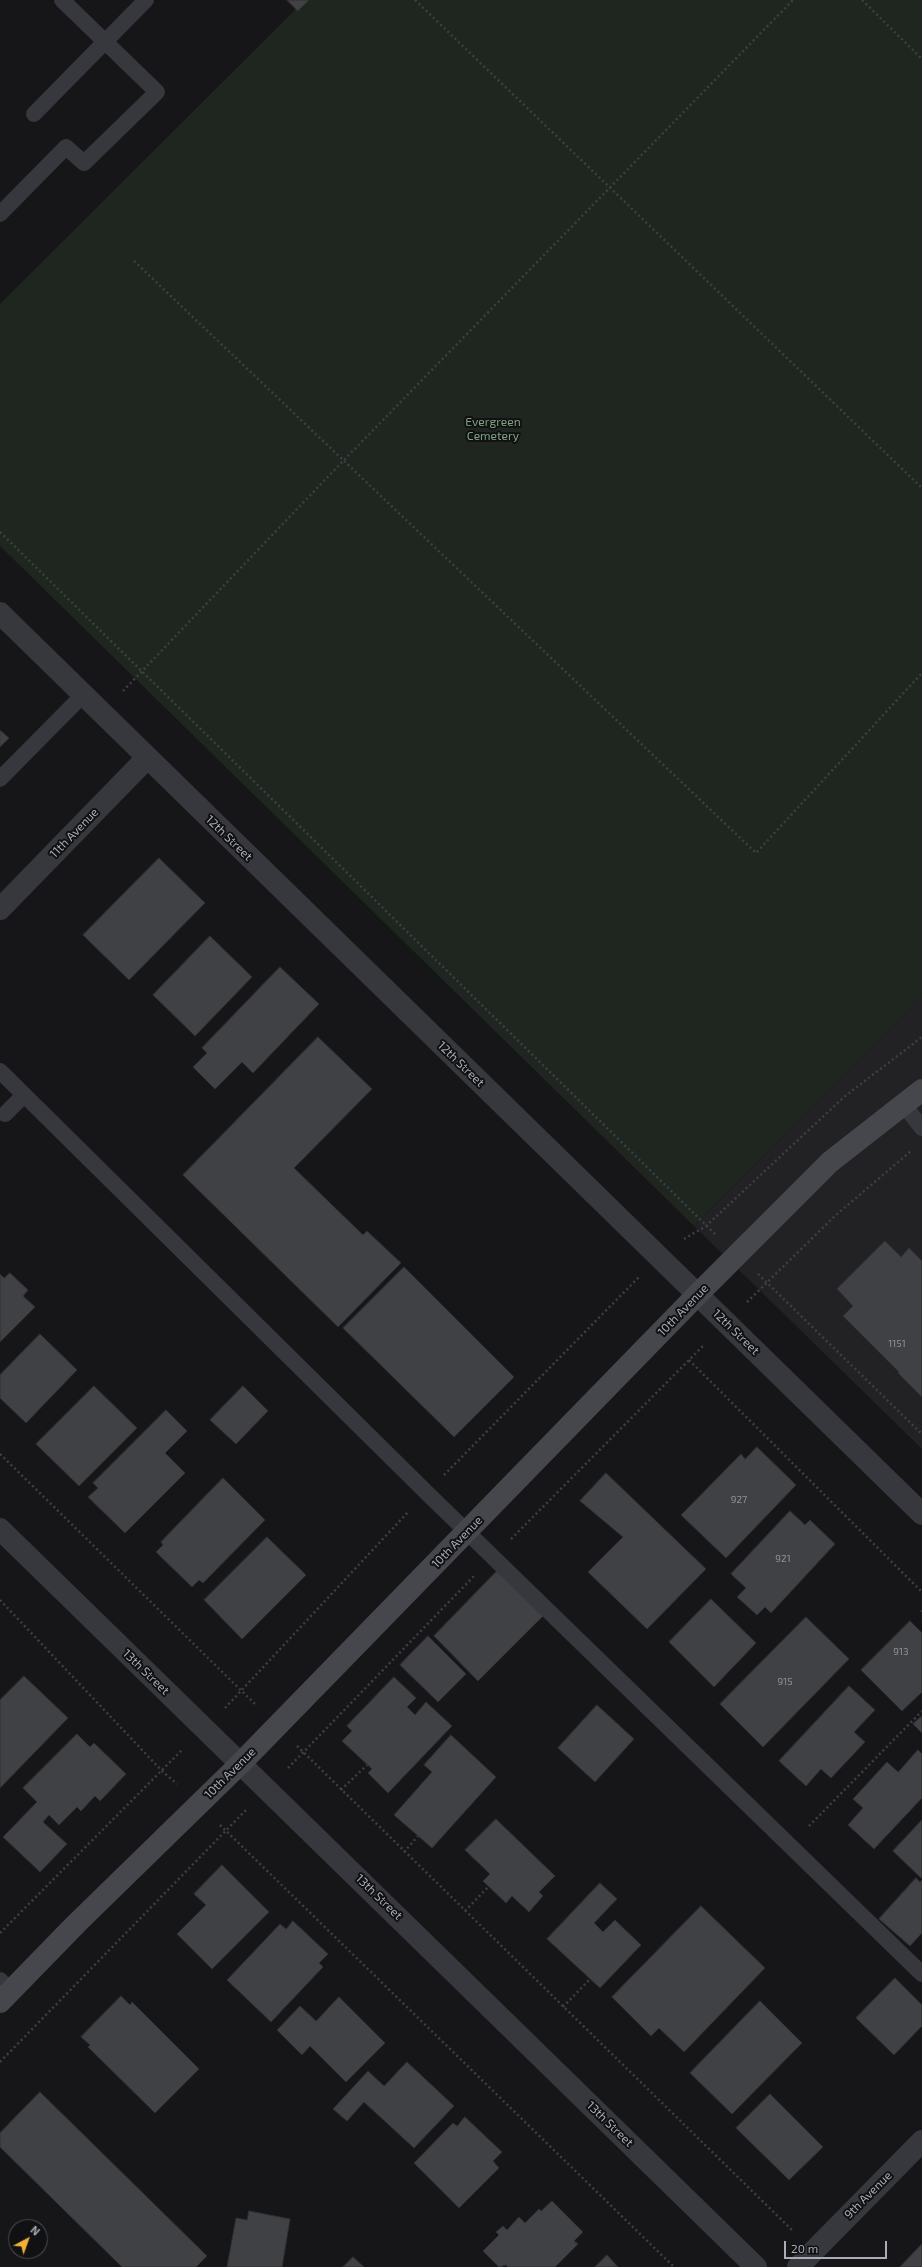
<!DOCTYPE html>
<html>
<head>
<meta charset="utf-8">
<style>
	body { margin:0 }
	#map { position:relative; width:922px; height:2267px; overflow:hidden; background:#161618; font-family:"Exo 2",sans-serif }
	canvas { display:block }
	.north { position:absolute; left:8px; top:2219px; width:40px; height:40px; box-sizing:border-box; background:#111113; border:1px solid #4d4f55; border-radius:50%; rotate:41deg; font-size:11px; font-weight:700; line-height:16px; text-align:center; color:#a8adb8 }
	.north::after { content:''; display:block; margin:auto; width:14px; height:18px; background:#f2b134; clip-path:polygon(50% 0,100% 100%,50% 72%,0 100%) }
	.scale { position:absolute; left:784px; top:2241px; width:103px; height:18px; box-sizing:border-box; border:2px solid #a8adb8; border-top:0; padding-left:5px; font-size:12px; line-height:14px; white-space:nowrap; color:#a8adb8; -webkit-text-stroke:3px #111113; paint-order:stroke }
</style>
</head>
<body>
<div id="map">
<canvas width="922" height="2267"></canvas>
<div class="north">N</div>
<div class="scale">20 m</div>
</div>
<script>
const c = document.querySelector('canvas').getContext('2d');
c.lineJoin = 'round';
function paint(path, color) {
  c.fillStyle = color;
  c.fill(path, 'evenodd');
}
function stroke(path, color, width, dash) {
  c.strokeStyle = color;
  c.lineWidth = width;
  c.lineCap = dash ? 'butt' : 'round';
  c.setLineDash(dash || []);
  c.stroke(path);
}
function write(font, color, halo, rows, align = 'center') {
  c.font = font + ' "Exo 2",sans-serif';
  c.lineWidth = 4;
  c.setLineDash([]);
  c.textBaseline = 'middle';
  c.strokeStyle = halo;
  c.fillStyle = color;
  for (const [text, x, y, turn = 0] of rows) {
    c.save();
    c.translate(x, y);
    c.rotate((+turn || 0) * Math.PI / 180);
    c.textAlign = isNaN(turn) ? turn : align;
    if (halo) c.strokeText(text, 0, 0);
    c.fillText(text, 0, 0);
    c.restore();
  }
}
paint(new Path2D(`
	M922 996V1449L694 1226Z`), '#222225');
paint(new Path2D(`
	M305 0H922V996L694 1226 0 546V304Z`), '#1e261f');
const building = new Path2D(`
	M287 0H309L298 11Z
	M0 730 9 738 0 747Z
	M159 858 205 903 129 980 83 935Z
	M210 936 252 977 195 1036 153 995Z
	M280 967 319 1004 253 1073 242 1062 215 1089 193 1067 207 1053 202 1048Z
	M318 1037 372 1089 294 1168 363 1235 367 1231 401 1263 338 1327 183 1175Z
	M885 1241 901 1257 909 1248 922 1261V1397L898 1373 899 1372 843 1316 853 1306 837 1289Z
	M404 1267 514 1377 454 1437 343 1328Z
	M10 1273 28 1290 23 1296 35 1307 0 1342V1274L4 1278Z
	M40 1334 77 1370 26 1423 0 1398V1375Z
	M94 1386 137 1428 79 1486 36 1444Z
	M243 1386 268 1411 236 1444 210 1420Z
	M166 1410 187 1431 165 1453 185 1473 125 1533 88 1497 98 1488 93 1483Z
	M757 1447 796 1485 726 1558 681 1515 741 1454 745 1459Z
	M606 1473 706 1569 647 1629 588 1572 623 1537 580 1501Z
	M223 1478 265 1520 203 1583 199 1580 192 1587 156 1552 163 1545 161 1542Z
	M790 1511 805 1525 810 1520 835 1544 771 1613 765 1607 757 1615 737 1597 746 1588 731 1574Z
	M267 1537 306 1575 242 1639 204 1600Z
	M497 1571 543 1616 478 1681 434 1636Z
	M711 1599 756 1643 714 1687 669 1642Z
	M806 1617 849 1659 763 1747 720 1704Z
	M910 1621 922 1633V1692L902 1711 861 1670Z
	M428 1636 466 1674 438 1702 400 1665Z
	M24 1676 68 1718 0 1788V1700Z
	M394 1677 416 1698 407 1707 415 1715 426 1702 452 1726 388 1793 368 1773 372 1769 342 1741 352 1731 347 1726Z
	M849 1686 875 1710 854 1732 865 1742 831 1778 821 1769 806 1786 779 1761Z
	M597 1705 634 1739 595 1782 558 1748Z
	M922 1716V1733L913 1724Z
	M77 1734 90 1747 94 1743 126 1774 100 1801 95 1796 81 1811 77 1807 59 1825 49 1815 43 1822 67 1844 40 1872 3 1837 37 1802 23 1788Z
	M451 1735 496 1777 432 1848 394 1815 432 1772 424 1765Z
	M918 1750 922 1754V1798L874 1849 848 1825 863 1808 853 1799 887 1762 898 1772Z
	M496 1819 555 1876 539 1892 543 1896 529 1912 512 1896 506 1903 483 1881 490 1874 465 1850Z
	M922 1820V1877L921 1878 893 1851Z
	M222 1865 269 1912 212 1969 177 1934 206 1905 194 1894Z
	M916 1878 920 1882 922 1880V1933L910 1946 879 1919Z
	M600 1883 617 1899 594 1923 603 1932 615 1920 641 1945 600 1988 547 1939Z
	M701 1906 765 1968 684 2052 659 2028 651 2036 612 1997Z
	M293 1921 328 1954 319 1963 323 1967 271 2022 227 1980 280 1924 286 1929Z
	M895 1978 922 2005V2026L894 2055 856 2018Z
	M121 1996 130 2005 132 2002 199 2069 155 2113 88 2047 90 2045 81 2037Z
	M339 1997 385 2043 346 2082 310 2046 302 2055 277 2030 300 2006 316 2021Z
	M760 2001 802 2043 732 2114 690 2073Z
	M407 2062 454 2106 414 2148 364 2102 347 2121 333 2109 368 2071 384 2086Z
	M40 2092 207 2256 196 2267H122L0 2147V2133Z
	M770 2094 823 2147 789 2180 736 2128Z
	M465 2117 502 2152 493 2161 499 2168 459 2208 414 2163 453 2123 457 2126Z
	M552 2201 583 2232 574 2241 578 2244 555 2267H508L506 2265 499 2267 483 2251 499 2235 496 2232 503 2226 507 2230 519 2217 525 2223 539 2209 541 2211Z
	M249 2211 290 2219 282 2267H227L236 2218 247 2220Z
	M922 2244V2267H900Z
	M607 2255 618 2267H595Z
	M353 2257 364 2267H343Z`);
paint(building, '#404145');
stroke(building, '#303034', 1);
stroke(new Path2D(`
	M415 0 922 488
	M862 0 922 59
	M134 261 756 853 922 673
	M0 532 716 1235
	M123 691 343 461 793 0
	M684 1239 706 1226 844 1097 922 1037
	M758 1274 922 1434
	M747 1302 836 1215 911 1151
	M689 1360 922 1592
	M0 1454 257 1706
	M444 1475 639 1277
	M511 1539 705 1344
	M0 1600 162 1771 177 1784
	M922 1610V1613
	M225 1708 409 1511
	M297 1746 793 2231
	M288 1768 475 1575
	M341 1790 367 1765
	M220 1825 674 2267
	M809 1826 922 1711
	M404 1852 418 1836
	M465 1911 489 1886
	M0 1933 183 1749
	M563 2007 590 1979
	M0 2062 246 1810`), '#3d3f44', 2.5, [2, 3]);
stroke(new Path2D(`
	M34 114 146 0
	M0 214 66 147 84 163 157 92 62 0
	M0 779 83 695
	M0 1071 427 1493 922 1974
	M903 1104 922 1128
	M5 1114 24 1095
	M0 1980 11 1991`), '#37383d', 16);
stroke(new Path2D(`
	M0 613 922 1514
	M0 909 147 758
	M0 1529 756 2267
	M798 2267 922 2141`), '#37383d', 22);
stroke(new Path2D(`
	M0 2002 77 1923 240 1764 697 1295 830 1162 922 1090`), '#45474d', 22);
write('10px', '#8e929b', null, [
	["1151",897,1344],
	["927",739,1500],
	["921",783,1559],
	["913",901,1652],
	["915",785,1682]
]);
write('12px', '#7fa381', '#111113', [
	["Evergreen",493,422],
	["Cemetery",493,436]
]);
write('12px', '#a8adb8', '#111113', [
	["11th Avenue",74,833,-46],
	["12th Street",229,838,44],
	["12th Street",461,1064,44],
	["10th Avenue",683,1310,-46],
	["12th Street",736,1332,44],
	["10th Avenue",457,1542,-46],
	["13th Street",146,1672,44],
	["10th Avenue",230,1773,-45],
	["13th Street",379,1897,44],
	["13th Street",610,2124,44],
	["9th Avenue",868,2195,-45]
]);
</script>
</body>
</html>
